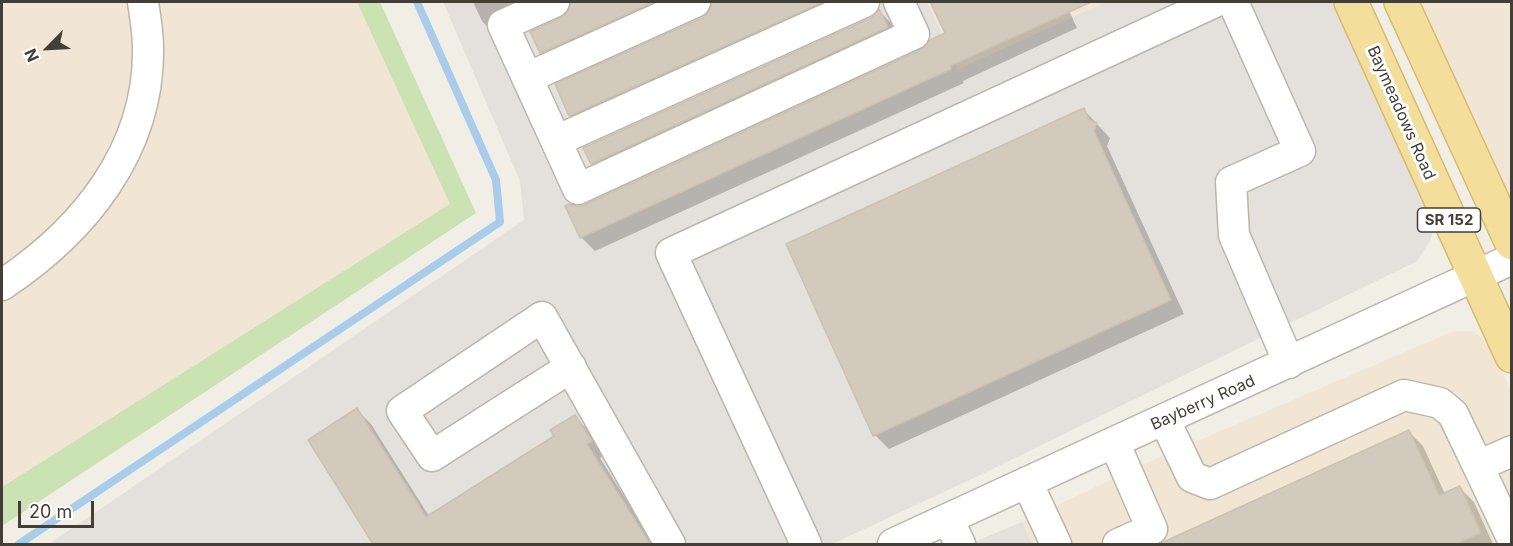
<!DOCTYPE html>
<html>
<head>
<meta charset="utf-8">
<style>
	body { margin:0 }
	#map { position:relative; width:1513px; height:546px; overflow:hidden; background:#f1eee6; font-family:Inter,sans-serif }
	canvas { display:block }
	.frame { position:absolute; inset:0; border:3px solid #433f36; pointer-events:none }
	.north { position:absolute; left:18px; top:18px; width:60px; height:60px; -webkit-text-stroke:4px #fff; paint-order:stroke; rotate:246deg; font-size:16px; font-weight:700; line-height:24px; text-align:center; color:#433f36 }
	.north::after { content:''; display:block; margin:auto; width:21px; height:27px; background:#433f36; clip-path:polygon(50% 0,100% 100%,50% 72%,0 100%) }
	.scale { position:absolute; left:18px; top:501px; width:76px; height:27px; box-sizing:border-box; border:3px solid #433f36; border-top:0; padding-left:8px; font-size:18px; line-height:21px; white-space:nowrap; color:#433f36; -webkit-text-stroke:4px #fff; paint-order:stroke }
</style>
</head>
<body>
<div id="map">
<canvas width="1513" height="546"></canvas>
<div class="frame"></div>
<div class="north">N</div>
<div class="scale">20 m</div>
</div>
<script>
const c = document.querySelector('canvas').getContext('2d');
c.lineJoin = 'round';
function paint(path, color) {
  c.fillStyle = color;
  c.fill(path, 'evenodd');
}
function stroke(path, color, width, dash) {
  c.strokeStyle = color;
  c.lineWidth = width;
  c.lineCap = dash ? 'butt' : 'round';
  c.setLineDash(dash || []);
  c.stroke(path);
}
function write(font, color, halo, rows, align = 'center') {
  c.font = font + ' Inter,sans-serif';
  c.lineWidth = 6;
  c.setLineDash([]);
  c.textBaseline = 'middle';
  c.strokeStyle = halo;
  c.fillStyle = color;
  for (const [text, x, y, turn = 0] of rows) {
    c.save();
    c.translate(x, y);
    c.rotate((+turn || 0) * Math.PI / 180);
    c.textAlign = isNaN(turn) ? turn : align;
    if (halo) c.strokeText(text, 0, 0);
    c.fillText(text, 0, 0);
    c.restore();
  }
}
paint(new Path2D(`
	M2 2H357L451 204 2 487Z
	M927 2H1106L958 69Z
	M1415 2H1511V199L1501 193Z
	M1473 331 1491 346 1511 391V544H1032L1022 522 1146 463 1451 332Z`), '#f1e6d3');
paint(new Path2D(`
	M443 2H927L958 69 1106 2H1332L1428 208 1434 227 1431 239 1417 261 978 476 832 544H49L524 220 520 181Z
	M1022 522 1032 544H969Z`), '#e4e0db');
paint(new Path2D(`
	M357 2H380L476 213 2 526V487L450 204Z`), '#cbe2b3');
paint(new Path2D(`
	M473 2H558L496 36 482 21Z
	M572 2H699L556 66 541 52 562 19 569 13Z
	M713 2H868L585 129 570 115 703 19 710 13Z
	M932 2H1065L1077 28 963 81 964 83 595 251 581 237 577 208 586 206 923 51 947 34Z
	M879 11 893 25 901 41 606 177 592 163 872 19Z
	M1084 110 1110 138 1107 146 1184 314 889 449 875 435Z
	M357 410 371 424 429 516 556 437 575 417 589 431 605 455 600 458 654 544H375L310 440Z
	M1409 432 1423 446 1445 494 1460 488 1474 502 1493 544H1188L1183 535Z`), '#0003');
stroke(new Path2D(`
	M19 544 500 222 496 180 417 2`), '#a8cce9', 8);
const building = new Path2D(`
	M571 2H654L540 53 530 32 562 17 568 12Z
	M712 2H823L569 116 555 84 702 18 709 12Z
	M930 2H1091L950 66 951 69 580 238 565 206 569 204 577 206 585 205 921 50 930 40 945 33Z
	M879 9 888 27 591 164 583 148 871 18Z
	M1084 108 1089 120 1097 123 1094 131 1171 300 873 436 786 244Z
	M357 408 426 517 554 436 550 430 575 415 592 441 587 444 650 544H373L308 440Z
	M1409 430 1439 495 1460 486 1481 533 1455 544H1159Z`);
paint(building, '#d2cabd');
stroke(building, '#ccc2b1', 1.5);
const minor = new Path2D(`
	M554 2 503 25 578 189 914 34 899 2
	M1233 2 1300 151 1231 182 1234 235 1289 363
	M527 78 695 2
	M556 141 864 2
	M2 285C83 231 150 151 148 47 148 32 145 16 143 2
	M571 367 432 456 402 411 542 317 670 544
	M1165 421 1192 477 1210 484 1404 395 1440 403 1453 414 1478 466
	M1114 442 1152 529 1118 544
	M1512 451 1478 466 1512 538
	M1027 482 1056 544
	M948 519 960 544
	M806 544 671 253 1215 2
	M893 544 1512 259`);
const major = new Path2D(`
	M1351 2 1512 356
	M1401 2 1512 243`);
stroke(minor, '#bcb6aa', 33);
stroke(major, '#d7bc6e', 36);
stroke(minor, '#fff', 30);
stroke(major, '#f4de9c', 33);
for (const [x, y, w] of [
	[1449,220,63]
]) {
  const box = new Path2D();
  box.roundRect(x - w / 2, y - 12, w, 24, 4.5);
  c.fillStyle = '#fff';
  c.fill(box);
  stroke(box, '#433f36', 1.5);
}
write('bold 15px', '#433f36', null, [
	["SR 152",1449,220]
]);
write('16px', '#433f36', '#fff', [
	["Baymeadows Road",1401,113,66],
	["Bayberry Road",1203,403,-24]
]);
</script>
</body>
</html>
